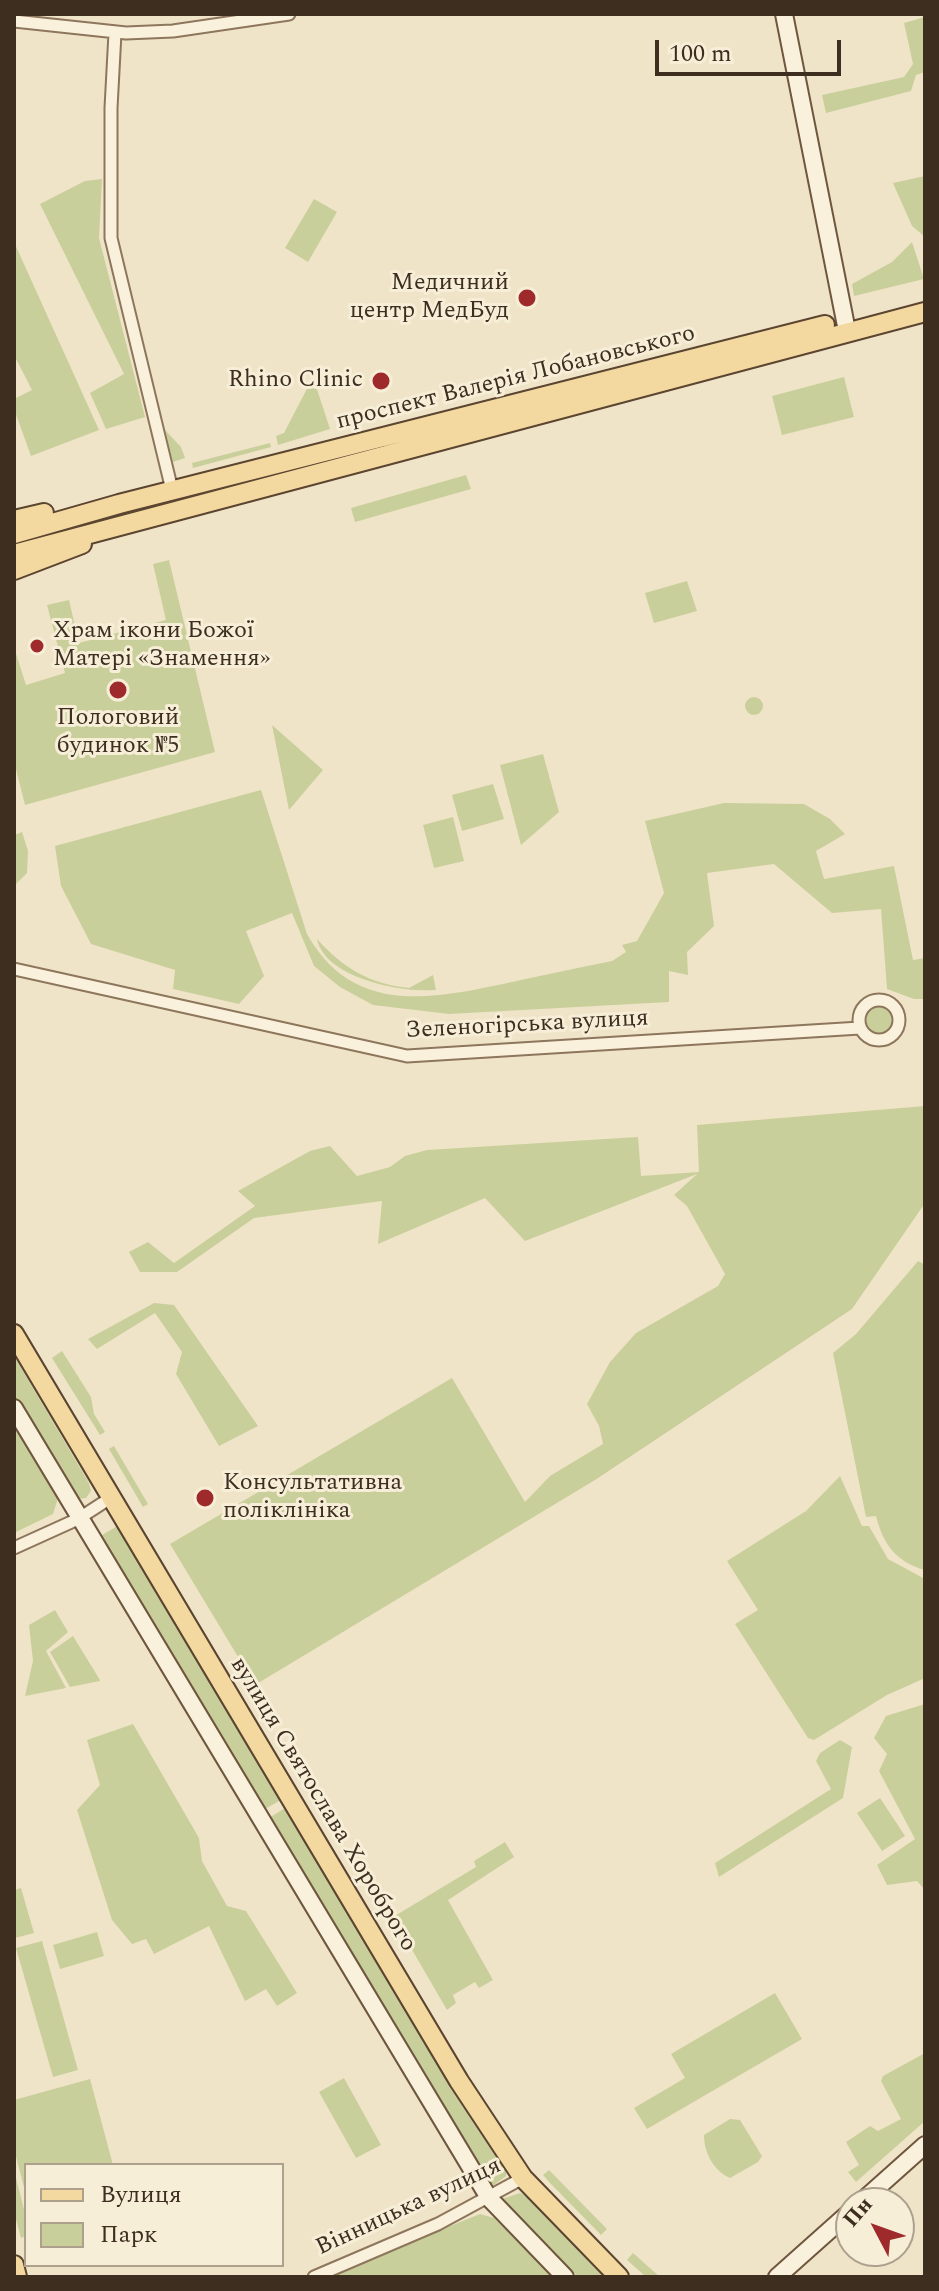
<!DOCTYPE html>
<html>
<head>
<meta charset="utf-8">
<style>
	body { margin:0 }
	#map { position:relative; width:939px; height:2291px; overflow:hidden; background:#f0e4c8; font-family:Spectral,serif }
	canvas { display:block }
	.frame { position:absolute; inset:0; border:16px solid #3d2e20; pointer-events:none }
	.legend { position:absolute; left:24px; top:2163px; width:260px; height:104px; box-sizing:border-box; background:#f7eed8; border:2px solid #ada18e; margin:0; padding:10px 14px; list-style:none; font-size:24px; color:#3d2e20 }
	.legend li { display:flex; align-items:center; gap:16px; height:40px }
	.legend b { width:40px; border:2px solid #ada18e }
	.north { position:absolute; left:835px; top:2187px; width:80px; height:80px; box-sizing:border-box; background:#f7eed8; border:2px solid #ada18e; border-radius:50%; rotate:311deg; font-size:22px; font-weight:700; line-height:32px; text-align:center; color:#3d2e20 }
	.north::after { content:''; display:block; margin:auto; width:28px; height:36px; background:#9e2a2b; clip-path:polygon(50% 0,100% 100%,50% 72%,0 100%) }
	.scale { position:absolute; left:655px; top:40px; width:186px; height:36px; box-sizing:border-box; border:4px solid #3d2e20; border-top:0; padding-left:10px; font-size:24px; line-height:28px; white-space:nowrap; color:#3d2e20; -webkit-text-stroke:6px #f7eed8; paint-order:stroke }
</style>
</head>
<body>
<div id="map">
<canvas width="939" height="2291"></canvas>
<div class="frame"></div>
<ul class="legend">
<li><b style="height:10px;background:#f3d9a0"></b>Вулиця</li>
<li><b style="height:22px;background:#c9cf9b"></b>Парк</li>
</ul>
<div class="north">Пн</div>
<div class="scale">100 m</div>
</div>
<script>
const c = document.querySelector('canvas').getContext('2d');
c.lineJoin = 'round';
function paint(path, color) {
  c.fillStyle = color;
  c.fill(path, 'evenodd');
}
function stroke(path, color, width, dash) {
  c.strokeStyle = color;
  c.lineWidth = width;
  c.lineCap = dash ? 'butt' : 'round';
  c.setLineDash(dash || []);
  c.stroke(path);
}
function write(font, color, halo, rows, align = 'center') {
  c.font = font + ' Spectral,serif';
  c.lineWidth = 6;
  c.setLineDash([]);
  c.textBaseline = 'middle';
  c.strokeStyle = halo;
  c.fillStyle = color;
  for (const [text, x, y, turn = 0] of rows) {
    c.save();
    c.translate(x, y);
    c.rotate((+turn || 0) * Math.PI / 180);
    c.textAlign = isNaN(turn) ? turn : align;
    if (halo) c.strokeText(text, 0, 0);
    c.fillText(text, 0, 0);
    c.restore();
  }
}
paint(new Path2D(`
	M925 17V72L916 75 911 91 826 113 822 95 904 77 913 64 904 23Z
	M925 176V237L912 226 893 183Z
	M102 179 99 238 145 417 106 429 90 393 124 374 40 204 85 181Z
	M314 199 337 212 308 262 285 248Z
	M14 242 99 430 31 456 14 409V399L32 390 14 355Z
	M912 242 924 279 854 296 852 284 892 262Z
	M313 377 330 429 278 445 276 436 284 433Z
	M844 377 854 417 782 435 772 396Z
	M165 430 181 447 185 458 173 462Z
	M270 443 271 447 193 468 192 463Z
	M466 475 471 489 355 522 351 508Z
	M169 560 215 752 25 805 14 761V647L26 685 65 673 47 605 69 600 79 643 166 620 153 564Z
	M687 581 697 611 654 623 645 593Z
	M745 706a9 9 0 1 1 18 0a9 9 0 1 1-18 0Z
	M272 725 323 770 289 810Z
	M543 754 559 812 521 845 500 765Z
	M493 784 504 819 462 831 452 795Z
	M261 790 307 934C352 1014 427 1000 503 984 539 976 576 968 612 961L626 952 622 945 637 941 664 893 645 821 724 803 804 804 830 819 845 834 816 851 824 879 894 866 913 960 925 958V999H914L887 989 881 909 832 913 774 864 707 873 714 926 687 952 688 975 669 971V1002L449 1014 373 1005 340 987 314 966 292 913 246 931 264 976 239 1004 173 989 175 970 91 944 61 886 55 846Z
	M453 817 464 861 434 868 423 825Z
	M22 832 28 851 27 873 14 886V835Z
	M317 939C343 968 370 984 409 988L433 975 436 990C401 993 325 978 317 939Z
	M863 1020a16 16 0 1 1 32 0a16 16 0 1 1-32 0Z
	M925 1106V1203L852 1309 595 1480 255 1685 170 1544 452 1378 525 1502 550 1476 603 1444 599 1426 587 1404 610 1362 636 1333 718 1286 725 1274 687 1206 674 1195 697 1174 525 1241 485 1198 378 1244 382 1201 254 1218 177 1272H140L129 1252 148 1242 174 1263 255 1206 238 1191 310 1151 330 1146 357 1176 390 1167 405 1156 427 1150 638 1137 641 1176 699 1172 697 1125Z
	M918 1261 925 1265V1570C896 1562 883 1544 876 1516L866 1517 833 1353 856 1334Z
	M154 1303 174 1305 258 1426 219 1446 176 1374 182 1352 155 1313 97 1349 88 1339Z
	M62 1351 91 1397 94 1414 105 1432 100 1435 52 1358Z
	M14 1356 89 1483 91 1491 86 1498 77 1499 71 1495 14 1399Z
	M14 1424 58 1498 53 1514 14 1533Z
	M114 1446 148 1504 143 1507 109 1449Z
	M840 1476 862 1526H869L888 1559 925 1579V1678L887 1695 814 1740 808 1738 735 1624 758 1610 727 1561 806 1511Z
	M119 1525 283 1799 263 1810 99 1537Z
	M55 1610 68 1632 46 1651 66 1688 25 1696 33 1661 29 1625Z
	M73 1636 100 1680V1681L70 1687 50 1652Z
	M925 1704V1890L917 1881 887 1885 877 1865 915 1839 879 1771 887 1754 874 1738 886 1716Z
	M133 1724 199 1838 202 1861 227 1906 246 1911 297 1993 277 2006 266 1989 245 2001 209 1926 154 1954 146 1939 132 1944 112 1920 77 1810 100 1785 87 1740Z
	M840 1740 852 1747 843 1798 719 1877 715 1863 831 1789 816 1761 820 1753Z
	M880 1798 905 1836 882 1851 857 1813Z
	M287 1807 507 2168 506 2176 494 2185 485 2180 267 1819Z
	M505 1842 514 1857 448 1900 493 1980 479 1988 475 1982 453 1995 456 2003 447 2010 393 1917 476 1867 474 1861Z
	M21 1888 34 1933 15 1938 14 1890Z
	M97 1932 104 1956 60 1969 53 1945Z
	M42 1941 78 2070 53 2077 16 1948Z
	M775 1993 802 2039 647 2129 634 2108 685 2078 671 2054Z
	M925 2053V2121L856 2182 848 2172 859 2165 846 2142 870 2126 878 2131 901 2119 881 2081 883 2076Z
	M344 2078 381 2145 356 2158 319 2092Z
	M90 2079 113 2165H26V2195L14 2149V2100Z
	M730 2119 740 2120 762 2156 758 2162 730 2178C714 2171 704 2153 704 2135Z
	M14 2170 26 2217V2236L21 2238 14 2212Z
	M549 2170 607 2229 601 2235 550 2183 543 2175Z
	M520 2193 528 2197 611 2277H578L502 2199Z
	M480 2214 494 2218 553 2277H323Z
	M633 2253 660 2277H646L627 2260Z`), '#c9cf9b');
const street = new Path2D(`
	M14 21 126 33 173 31 289 14
	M115 33 111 108V238L172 490
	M14 969 407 1056 860 1028
	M859 1020a20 20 0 1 1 40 0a20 20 0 1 1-40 0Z
	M14 1548 78 1519 112 1497
	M314 2277 438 2224 523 2178`);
const secondary = new Path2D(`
	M784 14 847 331
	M14 1408 489 2198 565 2277
	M860 2203 925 2145
	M777 2277 851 2211`);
const primary = new Path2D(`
	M14 520 44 513
	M14 534 119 504 825 325
	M14 554 925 312
	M14 570 82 544
	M14 1334 459 2081 523 2178 619 2277
	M14 2265 17 2277`);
stroke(street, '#8d765c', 15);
stroke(secondary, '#6f573f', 20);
stroke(primary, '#5b4430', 22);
stroke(street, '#faf1dc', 11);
stroke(secondary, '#faf1dc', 16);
stroke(primary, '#f3d9a0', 18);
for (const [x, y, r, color] of [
	[527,298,10,"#9e2a2b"],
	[381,381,10,"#9e2a2b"],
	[37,646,8,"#9e2a2b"],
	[118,690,10,"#9e2a2b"],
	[205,1498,10,"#9e2a2b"]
]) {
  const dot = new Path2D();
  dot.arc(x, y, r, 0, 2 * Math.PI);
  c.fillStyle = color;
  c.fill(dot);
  stroke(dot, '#f7eed8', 3);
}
write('24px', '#3d2e20', '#f7eed8', [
	["Медичний",509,284],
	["центр МедБуд",509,312],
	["Rhino Clinic",363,381],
	["Храм ікони Божої",53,632,"left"],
	["Матері «Знамення»",53,660,"left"],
	["Пологовий",118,719,"center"],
	["будинок №5",118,747,"center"],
	["Консультативна",223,1484,"left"],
	["поліклініка",223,1512,"left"]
], 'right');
write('24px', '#3d2e20', '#f7eed8', [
	["проспект Валерія Лобановського",516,379,-14],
	["Зеленогірська вулиця",527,1026,-3],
	["вулиця Святослава Хороброго",322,1805,59],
	["Вінницька вулиця",409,2208,-25]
]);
</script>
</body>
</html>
